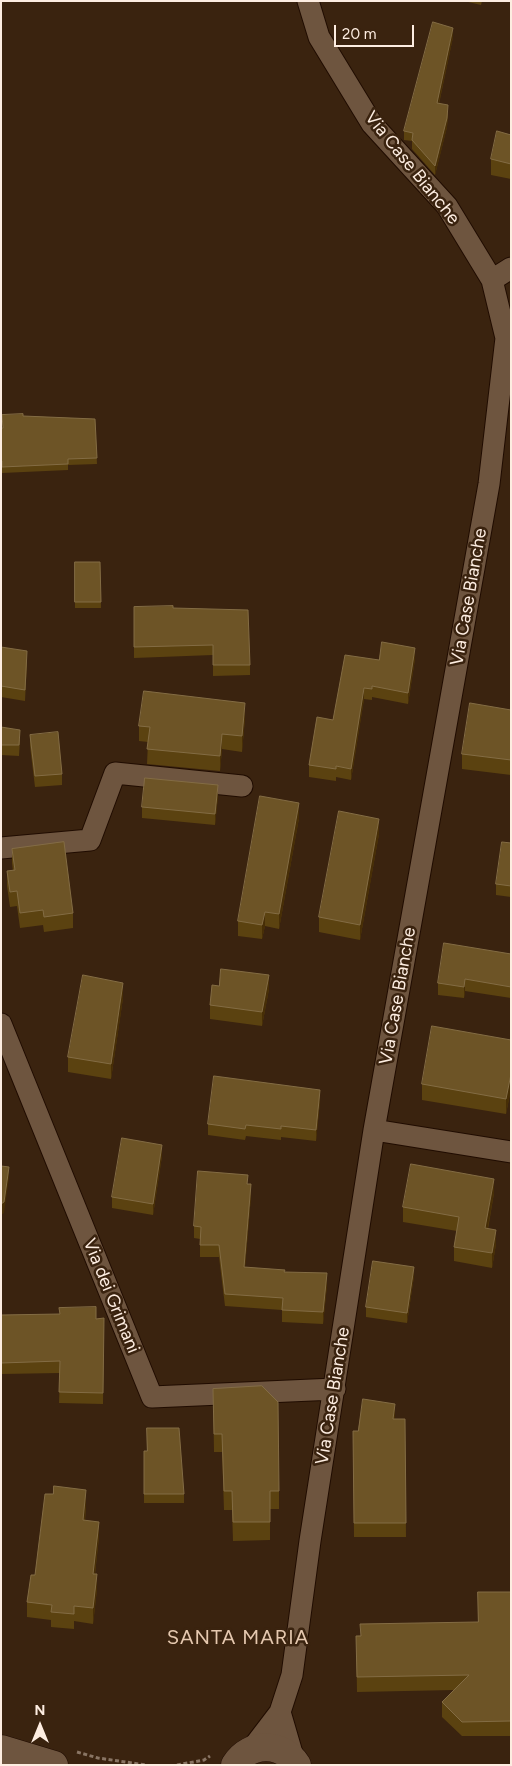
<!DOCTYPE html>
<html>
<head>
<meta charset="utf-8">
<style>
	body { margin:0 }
	#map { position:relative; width:512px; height:1766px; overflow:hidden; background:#3a230f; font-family:Figtree,sans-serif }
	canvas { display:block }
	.frame { position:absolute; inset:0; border:2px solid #fdede1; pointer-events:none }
	.north { position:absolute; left:15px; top:1701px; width:50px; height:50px; -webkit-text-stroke:4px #3a230f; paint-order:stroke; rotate:0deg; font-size:14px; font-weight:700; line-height:20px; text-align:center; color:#fdede1 }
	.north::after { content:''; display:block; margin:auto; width:18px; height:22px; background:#fdede1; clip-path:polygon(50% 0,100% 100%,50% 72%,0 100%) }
	.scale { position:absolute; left:334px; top:25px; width:80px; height:22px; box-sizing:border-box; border:2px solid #fdede1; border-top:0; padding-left:6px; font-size:15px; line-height:18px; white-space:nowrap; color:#fdede1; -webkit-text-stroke:4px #3a230f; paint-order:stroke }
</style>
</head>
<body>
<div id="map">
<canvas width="512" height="1766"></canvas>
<div class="frame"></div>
<div class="north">N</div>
<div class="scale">20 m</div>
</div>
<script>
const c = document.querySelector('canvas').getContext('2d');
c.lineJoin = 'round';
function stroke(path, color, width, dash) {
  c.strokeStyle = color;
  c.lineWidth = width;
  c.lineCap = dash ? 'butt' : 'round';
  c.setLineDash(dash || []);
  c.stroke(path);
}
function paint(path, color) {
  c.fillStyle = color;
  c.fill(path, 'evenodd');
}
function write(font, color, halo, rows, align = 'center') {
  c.font = font + ' Figtree,sans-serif';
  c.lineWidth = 5;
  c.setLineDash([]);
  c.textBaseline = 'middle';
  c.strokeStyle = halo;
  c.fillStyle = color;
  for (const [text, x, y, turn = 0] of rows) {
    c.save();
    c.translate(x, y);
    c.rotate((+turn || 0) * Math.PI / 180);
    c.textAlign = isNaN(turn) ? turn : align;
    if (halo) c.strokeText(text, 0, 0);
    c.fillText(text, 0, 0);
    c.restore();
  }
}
const street = new Path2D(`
	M492 280 511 268
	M1 848 90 840 115 773 242 786
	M1 1024 152 1397 335 1389
	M374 1130 511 1152
	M280 1712 294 1760
	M251 1750 280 1712 292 1675 310 1541 374 1130 489 484 506 338 492 280 447 206 372 124 319 37 308 1`);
const secondary = new Path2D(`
	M1 1749 54 1765
	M235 1765C250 1741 283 1742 297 1765`);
stroke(street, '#200c00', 23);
stroke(secondary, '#200c00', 29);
stroke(new Path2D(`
	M77 1752 98 1758 146 1765
	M177 1765 204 1760 210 1756`), '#897564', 3, [4, 2.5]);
stroke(street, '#6e553f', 21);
stroke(secondary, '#6e553f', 28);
paint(new Path2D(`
	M464 1H482L481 5Z
	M453 37 439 104 448 114 447 127 435 175 412 149V141L404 140V131Z
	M511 135V179L491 175V159Z
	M2 415 95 419 97 464 68 465V470L2 473V467H1V428H3Z
	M75 562H100L101 608H75Z
	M134 607 173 608 250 665V675L213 676V655L134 658Z
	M1 647 27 662 25 701 1 697Z
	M415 659 408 704 372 697V700L364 699 351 780 336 777V781L309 777V765L333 720 379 660Z
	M511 710V775L462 769V754Z
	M245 718 242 752 222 749 220 771 147 764 148 742 139 741V726Z
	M1 727 20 740 19 756 1 755Z
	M30 735 62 774V785L35 787 30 746Z
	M218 796 215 825 142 818V807Z
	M299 818 279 929 265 926 262 939 238 936V921Z
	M379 834 360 940 319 932V917Z
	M511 843V897L496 895V884Z
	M12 849 73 913V928L44 932 43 925 20 928 17 906 10 907 7 886V871H13L12 863Z
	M511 954V998L465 991 464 998 438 995V983Z
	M219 986 269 989 262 1026 210 1019V1005Z
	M123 998 111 1079 68 1072V1057Z
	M511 1040V1089L506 1114 422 1100V1084Z
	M320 1101 316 1141 281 1137V1140L246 1136 245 1140 208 1135V1124Z
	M162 1156 153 1215 112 1208V1197Z
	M248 1184 251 1196 245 1267 285 1272 327 1285 323 1324 282 1322V1310L225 1306 219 1257H200V1239L194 1238V1226Z
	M494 1193 488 1229 496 1244 492 1268 454 1261V1247L457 1231 403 1222V1207Z
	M414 1276 407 1323 366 1317V1307Z
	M1 1315 96 1319 104 1318 103 1404 59 1403 60 1373 1 1374Z
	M213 1389 279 1491V1509H270V1540L233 1541 232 1510H224L222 1452H214Z
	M395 1419H405L406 1537H354L353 1431H358Z
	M144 1451H147L184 1494V1503H144Z
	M86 1506 85 1521 99 1537 95 1574 97 1589 93 1624 74 1621V1629L51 1627V1620L27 1617V1602L35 1575Z
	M511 1592V1736H462L442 1717V1702L454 1690 357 1692 356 1636 478 1622Z`), '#5b4210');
paint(new Path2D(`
	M453 28V37L437 112V103Z
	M448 105 447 127 435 175V166Z
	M415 648V659L408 704V693Z
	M364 688V699L351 780V769Z
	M245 703V718L242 752V736Z
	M222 734V749L220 771V756Z
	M218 785V796L215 825V814Z
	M299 803V818L279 929V914Z
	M379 819V834L360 940V925Z
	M265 912V926L262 939V925Z
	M269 975V989L262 1026V1012Z
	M465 979V991L464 998V987Z
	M123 983V998L111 1079V1064Z
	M511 1074V1089L506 1114V1099Z
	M320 1090V1101L316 1141V1130Z
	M162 1145V1156L153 1215V1204Z
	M9 1167V1178L4 1213 1 1215V1204Z
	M494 1179V1193L485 1243V1228Z
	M251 1184V1196L244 1279V1267Z
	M496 1230V1244L492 1268V1253Z
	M414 1267V1276L407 1323V1313Z
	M327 1273V1285L323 1324V1312Z
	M395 1404V1418L393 1434V1419Z
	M86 1490V1506L83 1536V1520Z
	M99 1522V1537L93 1589V1574Z
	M97 1574V1589L93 1624V1608Z`), '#472e06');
const building = new Path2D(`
	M433 22 453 28 437 103 448 105 447 118 435 166 412 140 413 133 404 131Z
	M497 131 511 135V164L491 159Z
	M23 414V416L95 419 97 458 68 459V464L2 467V461H1V428H3L2 415Z
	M75 562H100L101 602H75Z
	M173 606V608L248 610 250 665H213V645L134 647V607Z
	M382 642 415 648 408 693 372 686V689L364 688 351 769 336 766V769L309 765 317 717 333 720 345 655 379 660Z
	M1 647 27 651 25 690 1 686Z
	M144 691 245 703 242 736 222 734 220 756 147 749 150 727 139 726Z
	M470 703 511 710V760L462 754Z
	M1 727 20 730 19 745H1Z
	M58 732 62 774 35 776 30 735Z
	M145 778 218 785 215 814 142 807Z
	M260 796 299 803 279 914 265 912 262 925 238 921Z
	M339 811 379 819 360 925 319 917Z
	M64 842 73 913 44 917 43 910 20 913 17 891 10 892 7 871 15 870 12 849Z
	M502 842 511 843V886L496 884Z
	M444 943 511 954V987L465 979 464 987 438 983Z
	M221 969 269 975 262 1012 210 1005 212 985 219 986Z
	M83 975 123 983 111 1064 68 1057Z
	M432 1026 511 1040V1074L506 1099 422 1084Z
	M214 1076 320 1090 316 1130 281 1126V1129L246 1125 245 1129 208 1124Z
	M122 1138 162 1145 153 1204 112 1197Z
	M411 1164 494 1179 485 1228 496 1230 492 1253 454 1247 459 1217 403 1207Z
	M1 1166 9 1167 4 1202 1 1204Z
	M198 1171 248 1175 247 1184H251L244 1267 285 1270 284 1272 327 1273 323 1312 282 1310 283 1298 225 1294 219 1245H200L201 1227 194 1226Z
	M373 1261 414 1267 407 1313 366 1307Z
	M96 1307V1319L104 1318 103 1393 59 1392 60 1361 1 1363V1315L60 1314 59 1308Z
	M262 1386 278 1402 279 1491H270V1522H233L232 1491H224L222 1434H214L213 1389Z
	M363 1399 395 1404 393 1419H405L406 1523H354L353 1431H358Z
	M147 1428H179L184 1494H144V1451H147Z
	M54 1486 86 1490 83 1520 99 1522 93 1574H97L93 1608 74 1606V1614L51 1612 52 1605 27 1602 31 1575H35L45 1494H53Z
	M478 1592H511V1721L462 1722 442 1702 469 1675 357 1677 356 1636H361L360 1624 478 1622Z`);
paint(building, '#6d5426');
stroke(building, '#836c44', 1);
write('18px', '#fdede1', '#3a230f', [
	["Via Case Bianche",412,168,51],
	["Via Case Bianche",469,597,-80],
	["Via Case Bianche",398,996,-80],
	["Via dei Grimani",111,1296,68],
	["Via Case Bianche",333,1396,-81]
]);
c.letterSpacing = '1px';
write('20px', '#e5c8af', '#3a230f', [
	["SANTA MARIA",238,1638]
]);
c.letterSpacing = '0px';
</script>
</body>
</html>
